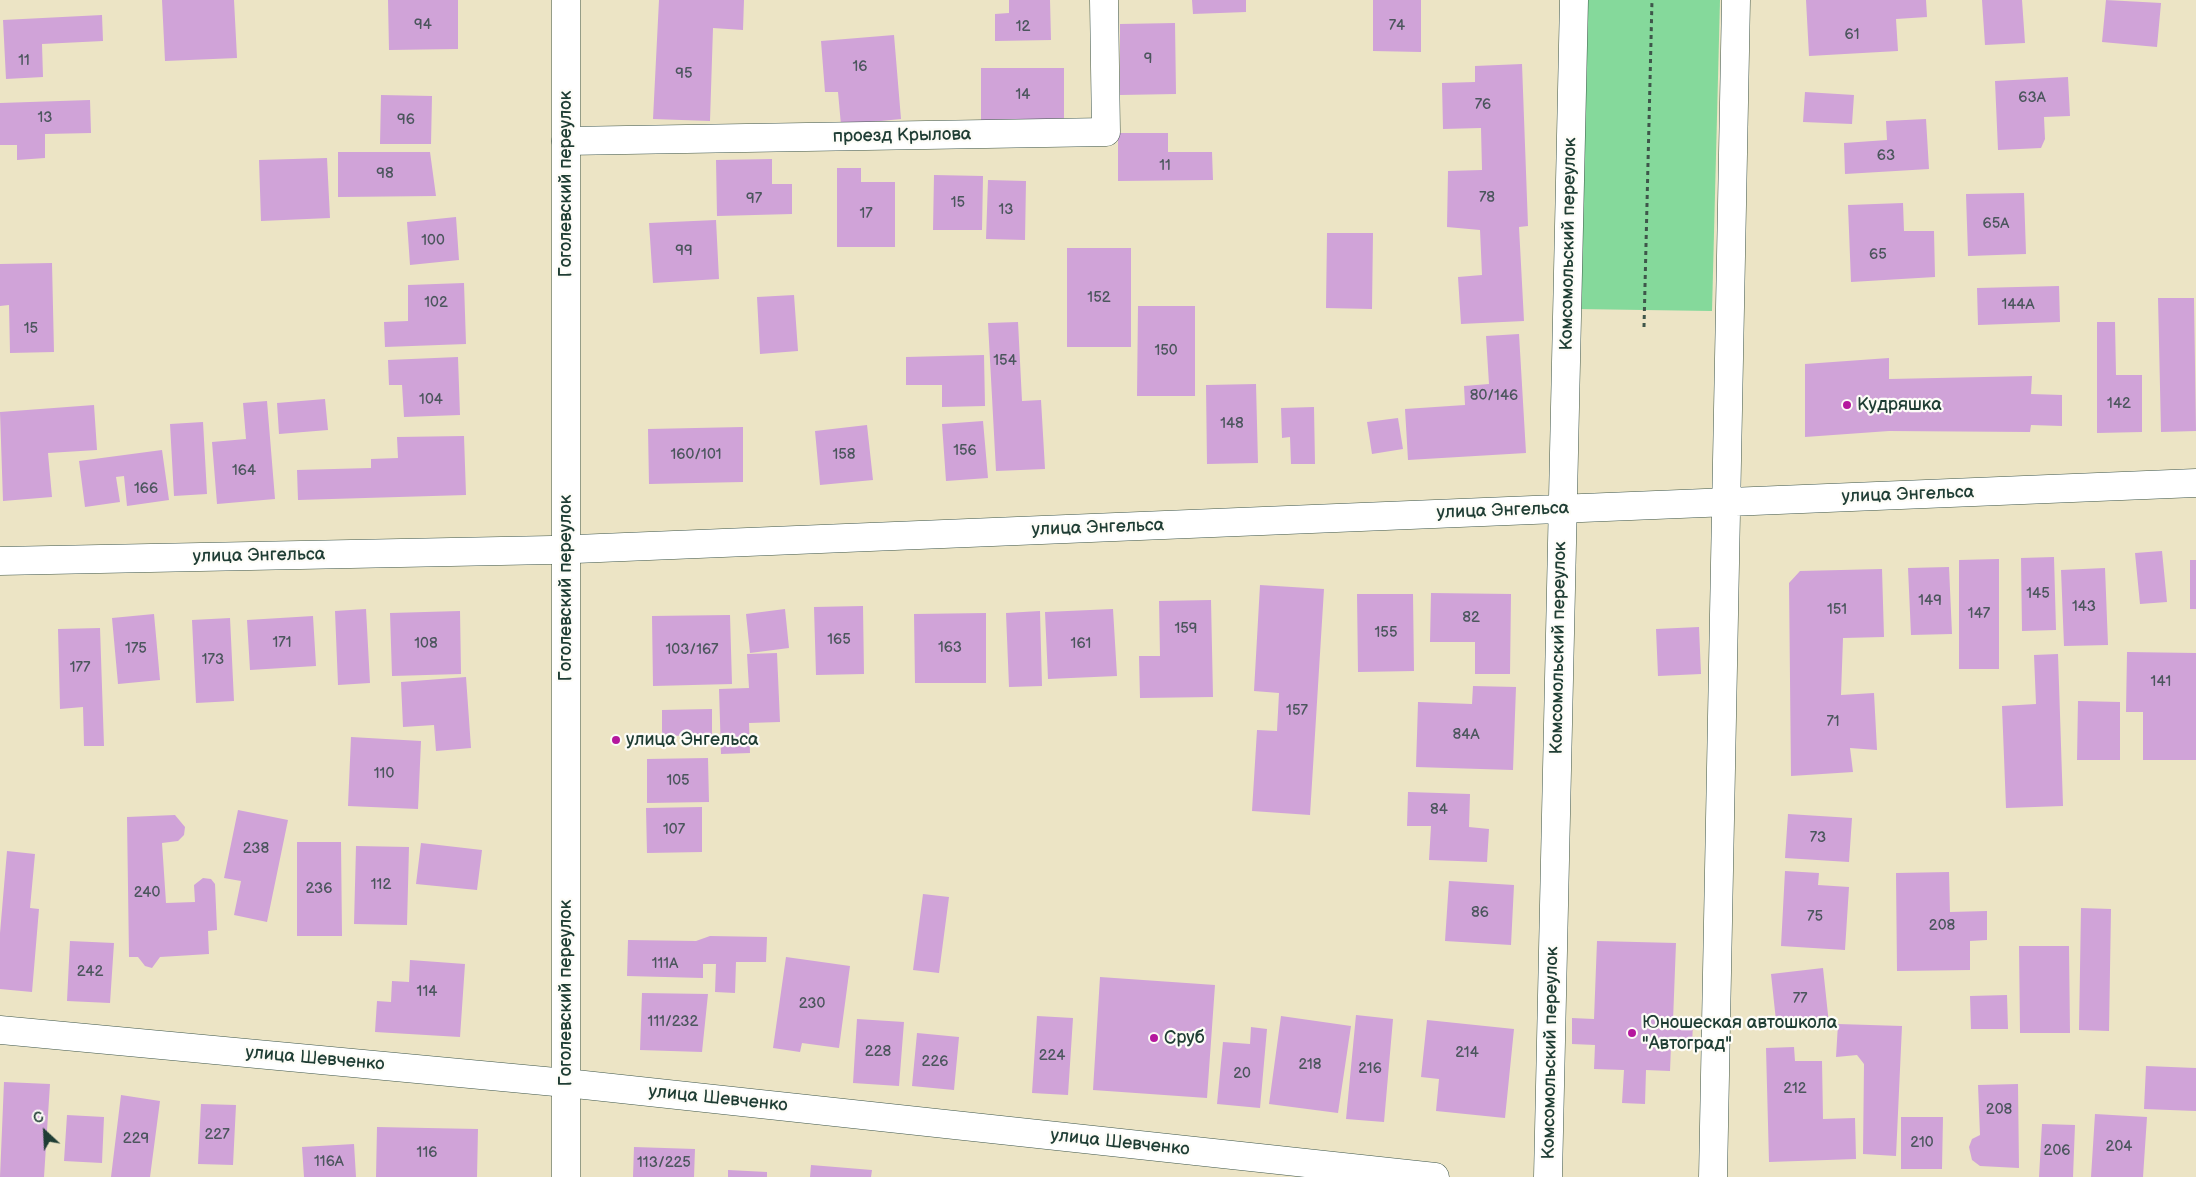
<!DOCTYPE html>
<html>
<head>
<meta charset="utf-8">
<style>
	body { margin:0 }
	#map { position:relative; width:2196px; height:1177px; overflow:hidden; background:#ece4c5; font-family:"Balsamiq Sans",sans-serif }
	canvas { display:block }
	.north { position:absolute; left:20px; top:1107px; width:50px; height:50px; -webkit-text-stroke:4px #fdfcf7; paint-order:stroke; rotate:335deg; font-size:14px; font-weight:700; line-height:20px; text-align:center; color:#1f3d34 }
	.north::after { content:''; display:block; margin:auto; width:18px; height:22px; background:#1f3d34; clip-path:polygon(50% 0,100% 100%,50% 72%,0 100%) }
</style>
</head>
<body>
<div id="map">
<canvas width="2196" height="1177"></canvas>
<div class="north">С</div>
</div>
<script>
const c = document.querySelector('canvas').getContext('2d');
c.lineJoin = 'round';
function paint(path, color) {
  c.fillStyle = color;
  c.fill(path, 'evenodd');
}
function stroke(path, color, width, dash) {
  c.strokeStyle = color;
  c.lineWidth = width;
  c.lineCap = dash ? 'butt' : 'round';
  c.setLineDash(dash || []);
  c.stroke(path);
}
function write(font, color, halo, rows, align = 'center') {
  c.font = font + ' "Balsamiq Sans",sans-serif';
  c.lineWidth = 4.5;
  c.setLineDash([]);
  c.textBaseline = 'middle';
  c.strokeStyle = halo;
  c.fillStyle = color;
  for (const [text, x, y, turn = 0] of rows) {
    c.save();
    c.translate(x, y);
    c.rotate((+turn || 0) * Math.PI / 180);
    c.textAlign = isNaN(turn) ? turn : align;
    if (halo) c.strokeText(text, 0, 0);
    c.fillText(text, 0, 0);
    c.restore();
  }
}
paint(new Path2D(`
	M1584 0H1720L1712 311 1576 309Z`), '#85d99b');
paint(new Path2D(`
	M162 0H234L237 58 165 61Z
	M388 0H458V49L389 50Z
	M659 0H744L743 30 713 28 710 121 653 119Z
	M1009 0H1050L1051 40 995 41V14L1009 13Z
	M1192 0H1246V12L1193 14Z
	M1373 0H1421V52L1373 51Z
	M1806 0H1926L1927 17 1896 19 1898 51 1809 56Z
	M1982 0H2022L2025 43 1985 45Z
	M2106 0 2161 3 2157 47 2102 42Z
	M102 15 103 41 42 44 43 77 6 79 3 20Z
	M1175 23 1176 94 1120 95V24Z
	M894 35 901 119 841 125 838 92H825L821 41Z
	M1522 64 1528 226 1519 227 1524 321 1461 324 1458 277 1482 275 1480 230 1447 227 1448 171 1482 170 1481 128 1443 129 1442 83 1475 82V66Z
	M981 68H1064V121H981Z
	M2068 77 2070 116 2044 117 2045 139 2041 148 1998 150 1995 81Z
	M1805 92 1854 95 1852 124 1803 122Z
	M381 95 432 96 431 144H380Z
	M90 100 91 133 45 134V158L17 160V145H0V103Z
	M1926 119 1929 169 1845 174 1844 143 1887 140 1886 121Z
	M1118 133H1168V152H1212L1213 180 1118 181Z
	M338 152H430L436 196 338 197Z
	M327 158 330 218 261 221 259 160Z
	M772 159V184H792V214L717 216 716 160Z
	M837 168H861V182H895V247H837Z
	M934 175 983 176 982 230H933Z
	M988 180 1026 181 1025 240 986 239Z
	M2024 193 2026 254 1968 256 1966 194Z
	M1903 203 1904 231H1934L1935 277 1851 282 1848 205Z
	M456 217 459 260 410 265 407 222Z
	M716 220 719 279 653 283 649 223Z
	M1327 233H1373L1372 309 1326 308Z
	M1067 248H1131V347H1067Z
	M52 263 54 352 10 353 9 305 0 306V264Z
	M464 283 466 344 385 347 384 322 408 321V285Z
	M2059 286 2060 322 1978 325 1977 288Z
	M794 295 798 351 760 354 757 297Z
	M2158 298H2194L2196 431 2161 432Z
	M1138 306H1195V396H1137Z
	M1018 322 1022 401 1041 400 1045 469 996 471 988 323Z
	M2097 322H2115L2116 375H2142V432L2097 433Z
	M1519 334 1526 453 1408 460 1405 409 1465 405 1464 386 1489 384 1486 336Z
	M984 355 985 406 942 407V385H906V357Z
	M458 357 460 415 404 417 402 385H389L388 360Z
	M1889 358V379L2032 376 2031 394 2062 395V426L2031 425 2030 432 1889 431 1805 437V364Z
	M1256 384 1258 463 1207 464 1206 385Z
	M325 399 328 430 279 434 277 403Z
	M267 401 275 499 217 504 212 442 246 439 243 403Z
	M94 405 97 450 48 453 52 497 3 501 0 412Z
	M1314 407 1315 464H1291L1290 437 1282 438 1281 408Z
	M1398 418 1403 449 1372 454 1367 422Z
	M983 421 988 478 946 481 942 424Z
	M203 422 207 494 174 496 170 424Z
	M867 425 873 480 820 485 815 431Z
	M743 427V482L649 484 648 429Z
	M464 436 466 495 298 500 297 470 371 468V459L398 458 397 437Z
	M162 450 169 500 127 506 124 476 116 477 120 502 85 507 79 461Z
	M2162 551 2167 602 2140 604 2135 553Z
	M2054 557 2056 630 2022 631 2021 558Z
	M1999 559V669H1959V560Z
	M2190 560H2196V609H2190Z
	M1949 567 1952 634 1911 635 1908 568Z
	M2105 568 2108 645 2064 646 2061 570Z
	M1882 569 1884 637 1843 638 1841 695 1874 693 1877 750 1850 748 1853 772 1791 776 1789 583 1800 571Z
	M1260 585 1324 589 1310 815 1252 811 1257 730 1277 731 1279 693 1254 691Z
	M1431 593 1511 594 1510 674H1475V642H1430Z
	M1357 594H1413L1414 671 1358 672Z
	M1211 600 1213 697 1140 698 1139 656H1160L1159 601Z
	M863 606 864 674 816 675 814 607Z
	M366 609 370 683 338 685 335 611Z
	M785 609 789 648 750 653 746 614Z
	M1113 609 1117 676 1048 679 1045 612Z
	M460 611 461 674 392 676 390 613Z
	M1040 611 1042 686 1009 687 1006 613Z
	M986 613V683H915L914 614Z
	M154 614 160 680 118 684 112 618Z
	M730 615 732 684 653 686 652 616Z
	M313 616 316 666 250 670 247 620Z
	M230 618 234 701 196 703 192 620Z
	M1699 627 1701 674 1658 676 1656 629Z
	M100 628 104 746H84L83 707 60 709 58 629Z
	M2127 652 2196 653V760H2143V712H2126Z
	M777 653 780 722 749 723 750 753 721 754 719 689 749 688 747 654Z
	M2058 654 2063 806 2006 808 2002 706 2036 704 2034 655Z
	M466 677 471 748 436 751 434 725 403 727 401 682Z
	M1473 686 1516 687 1513 770 1416 767 1418 702 1472 704Z
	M2078 701 2120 702V760H2077Z
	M712 709V735L662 736V710Z
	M351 737 421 741 418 809 348 806Z
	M708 758 709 802 647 803V759Z
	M1408 792 1470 794 1469 827 1489 829 1487 862 1429 860 1431 826H1407Z
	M702 807V852L647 853 646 808Z
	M238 810 288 820 267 922 234 915 241 881 224 878Z
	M1788 814 1852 818 1849 862 1785 858Z
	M175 815 185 827 184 835 178 841 162 843 166 903 195 902 194 885 203 878 211 879 215 884 217 930 208 931 209 954 160 957 152 968 145 966 138 957H129L127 817Z
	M297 842H341L342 936H297Z
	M421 843 482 850 477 890 416 884Z
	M356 846 409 847 407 925 354 924Z
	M7 851 35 854 30 908 39 909 32 992 0 989V933Z
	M1785 871 1819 873 1818 885 1849 887 1845 950 1781 946Z
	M1949 872 1950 912 1987 911V940L1970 941V970L1897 971 1896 873Z
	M1449 881 1514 885 1511 945 1445 941Z
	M923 894 949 897 939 973 913 970Z
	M2081 908 2111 909 2109 1031 2079 1030Z
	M710 936 767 937 766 962H736L735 993 715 992 716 964H703V978L627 976 628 940 696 941Z
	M70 941 114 943 110 1003 67 1001Z
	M1597 941 1676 943 1673 1021 1693 1022 1692 1047 1671 1046 1670 1071 1646 1070 1645 1104 1622 1103 1624 1070 1594 1069 1595 1045 1572 1044V1018L1594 1019Z
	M2019 946H2069L2070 1033H2020Z
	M786 957 850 966 839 1048 802 1043 800 1052 773 1048Z
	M410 960 465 964 460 1037 375 1032 377 1001 391 1002 392 981 409 982Z
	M1823 968 1829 1024 1777 1030 1771 974Z
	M1100 977 1215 985 1207 1098 1093 1090Z
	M642 993 708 994 702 1052 640 1050Z
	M2007 995 2008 1029H1971L1970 996Z
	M1356 1015 1393 1019 1384 1122 1346 1119Z
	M1037 1016 1073 1018 1068 1095 1032 1093Z
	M1281 1016 1351 1026 1338 1113 1269 1104Z
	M857 1019 904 1022 899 1086 853 1083Z
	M1427 1020 1514 1029 1505 1118 1436 1111 1439 1079 1421 1077Z
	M1838 1024 1902 1026 1896 1156 1863 1154 1864 1064 1857 1055 1836 1057Z
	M1251 1027 1267 1029 1260 1108 1217 1104 1223 1042 1250 1044Z
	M917 1033 959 1037 954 1090 912 1086Z
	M1794 1047 1795 1061H1822L1823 1119 1855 1118 1856 1159 1769 1162 1766 1048Z
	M2146 1066 2196 1068V1111L2144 1109Z
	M4 1082 50 1084 44 1177H0Z
	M2018 1084 2019 1168 1980 1166 1972 1160 1969 1147 1972 1139 1980 1135 1978 1085Z
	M121 1095 160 1101 150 1177H111Z
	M201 1104 236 1105 233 1165 198 1164Z
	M2095 1114 2147 1117 2143 1177H2091Z
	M67 1115 104 1117 102 1163 64 1161Z
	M1901 1117H1943L1942 1169H1901Z
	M2042 1124 2075 1125 2073 1177H2039Z
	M377 1127 478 1129 477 1177H376Z
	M354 1144 356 1177H304L302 1147Z
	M634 1147 695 1149 694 1177H633Z
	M811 1165 872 1170 871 1177H810Z
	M728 1170 767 1172V1177H728Z`), '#d0a3d8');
const street = new Path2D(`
	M566 141 1106 132 1104 0
	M0 561 551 550 2196 483
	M0 1030 566 1083 1435 1177
	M1548 1177 1574 0
	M1713 1177 1736 0`);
const secondary = new Path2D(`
	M566 0V1177`);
stroke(street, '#3e564a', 29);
stroke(secondary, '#3e564a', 29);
stroke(new Path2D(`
	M1644 327 1652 0`), '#3e564a', 3, [4, 4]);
stroke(street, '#fff', 28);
stroke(secondary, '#fff', 28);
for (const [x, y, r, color] of [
	[1847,405,5,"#b5179e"],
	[616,740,5,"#b5179e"],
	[1632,1033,5,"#b5179e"],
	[1154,1038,5,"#b5179e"]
]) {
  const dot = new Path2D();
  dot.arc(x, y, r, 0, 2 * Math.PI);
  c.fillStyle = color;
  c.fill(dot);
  stroke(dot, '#fdfcf7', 2);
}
write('15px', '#4b565d', null, [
	["94",423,25],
	["74",1397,26],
	["12",1023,27],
	["61",1852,35],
	["9",1148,59],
	["11",24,61],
	["16",860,67],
	["95",684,74],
	["14",1023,95],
	["63А",2032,98],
	["76",1483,105],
	["13",45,118],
	["96",406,120],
	["63",1886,156],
	["11",1165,166],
	["98",385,174],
	["78",1487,198],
	["97",754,199],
	["15",958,203],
	["13",1006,210],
	["17",866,214],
	["65А",1996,224],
	["100",433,241],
	["99",684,251],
	["65",1878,255],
	["152",1099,298],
	["102",436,303],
	["144А",2018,305],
	["15",31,329],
	["150",1166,351],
	["154",1005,361],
	["80/146",1494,396],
	["104",431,400],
	["142",2119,404],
	["148",1232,424],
	["156",965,451],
	["160/101",696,455],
	["158",844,455],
	["164",244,471],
	["166",146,489],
	["145",2038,594],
	["149",1930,601],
	["143",2084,607],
	["151",1837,610],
	["147",1979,614],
	["82",1471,618],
	["159",1186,629],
	["155",1386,633],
	["165",839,640],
	["171",282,643],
	["108",426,644],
	["161",1081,644],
	["163",950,648],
	["175",136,649],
	["103/167",692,650],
	["173",213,660],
	["177",80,668],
	["141",2161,682],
	["157",1297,711],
	["71",1833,722],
	["84А",1466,735],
	["110",384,774],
	["105",678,781],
	["84",1439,810],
	["107",674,830],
	["73",1818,838],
	["238",256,849],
	["112",381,885],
	["236",319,889],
	["240",147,893],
	["86",1480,913],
	["75",1815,917],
	["208",1942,926],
	["111А",665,964],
	["242",90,972],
	["114",427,992],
	["77",1800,999],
	["230",812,1004],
	["111/232",673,1022],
	["228",878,1052],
	["214",1467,1053],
	["224",1052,1056],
	["226",935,1062],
	["218",1310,1065],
	["216",1370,1069],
	["20",1242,1074],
	["212",1795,1089],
	["208",1999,1110],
	["227",217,1135],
	["229",136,1139],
	["210",1922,1143],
	["204",2119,1147],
	["206",2057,1151],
	["116",427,1153],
	["116А",329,1162],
	["113/225",664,1163]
]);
write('18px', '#1f3d34', '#fdfcf7', [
	["проезд Крылова",902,136,-1],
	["Гоголевский переулок",566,184,-90],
	["Комсомольский переулок",1569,244,-89],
	["улица Энгельса",1908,495,-2],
	["улица Энгельса",1503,511,-2],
	["улица Энгельса",1098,528,-2],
	["улица Энгельса",259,556,-1],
	["Гоголевский переулок",566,588,-90],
	["Комсомольский переулок",1559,648,-89],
	["Гоголевский переулок",566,993,-90],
	["Комсомольский переулок",1551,1053,-89],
	["улица Шевченко",315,1059,5],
	["улица Шевченко",718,1099,6],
	["улица Шевченко",1120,1143,6]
]);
write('18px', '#1f3d34', '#fdfcf7', [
	["Кудряшка",1857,405],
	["улица Энгельса",626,740],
	["Юношеская автошкола",1642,1023],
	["\"Автоград\"",1642,1044],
	["Сруб",1164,1038]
], 'left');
</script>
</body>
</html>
